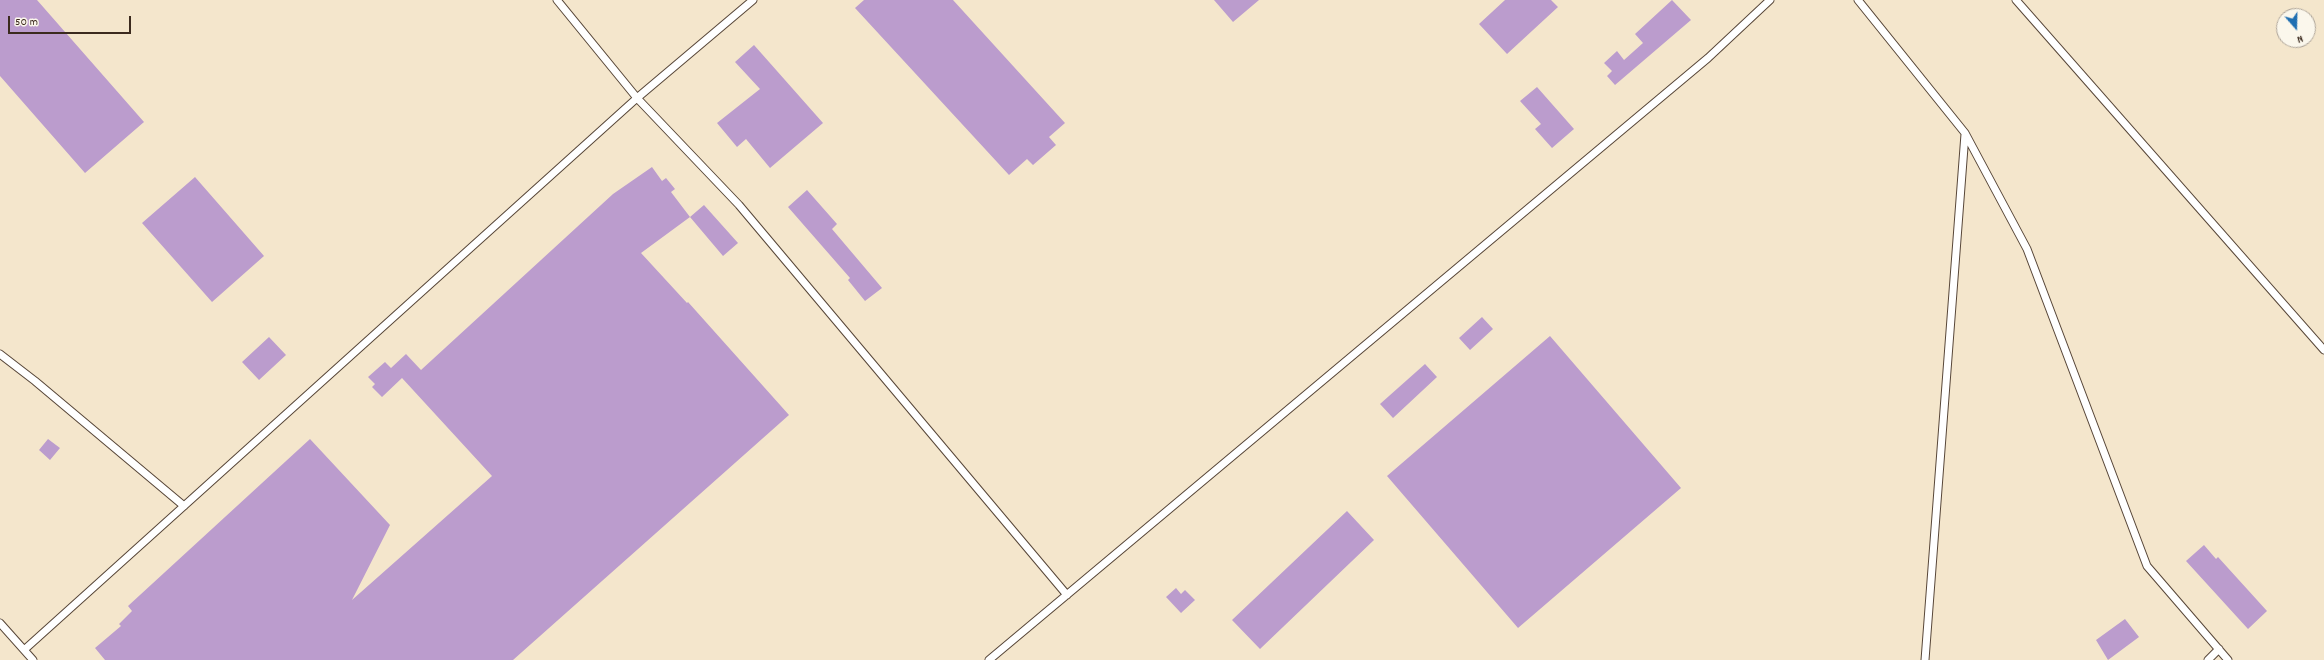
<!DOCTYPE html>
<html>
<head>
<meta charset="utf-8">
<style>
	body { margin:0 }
	#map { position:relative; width:2324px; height:660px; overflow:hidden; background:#f4e6cc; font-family:Dekko,sans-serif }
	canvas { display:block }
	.north { position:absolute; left:2276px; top:8px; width:40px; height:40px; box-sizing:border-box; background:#fbf7ec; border:1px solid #aea59a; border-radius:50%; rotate:160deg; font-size:11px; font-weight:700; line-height:16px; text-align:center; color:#3b2a1e }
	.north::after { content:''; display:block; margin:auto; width:14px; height:18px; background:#1f6fb2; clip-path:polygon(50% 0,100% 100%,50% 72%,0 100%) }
	.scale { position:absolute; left:8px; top:16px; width:123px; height:18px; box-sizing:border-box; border:2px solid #3b2a1e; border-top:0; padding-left:5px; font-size:12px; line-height:14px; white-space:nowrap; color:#3b2a1e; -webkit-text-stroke:3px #fbf7ec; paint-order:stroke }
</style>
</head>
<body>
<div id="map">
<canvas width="2324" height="660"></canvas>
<div class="north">N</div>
<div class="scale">50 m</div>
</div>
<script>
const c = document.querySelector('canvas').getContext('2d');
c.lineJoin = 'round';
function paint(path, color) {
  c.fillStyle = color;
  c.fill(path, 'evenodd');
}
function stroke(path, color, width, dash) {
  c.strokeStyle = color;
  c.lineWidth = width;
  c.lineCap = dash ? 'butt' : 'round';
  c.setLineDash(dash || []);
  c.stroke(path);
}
paint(new Path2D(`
	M0 0H37L144 122 85 173 0 76Z
	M864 0H953L1065 123 1049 137 1056 145 1033 165 1027 159 1009 175 855 8Z
	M1214 0H1259L1233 22Z
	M1505 0H1551L1558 7 1507 54 1479 24Z
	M1672 0 1691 20 1615 85 1607 76 1612 71 1604 63 1617 51 1624 60 1643 43 1635 34Z
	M754 45 823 123 770 168 746 139 737 147 717 123 760 89 735 62Z
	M1537 87 1574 129 1552 148 1535 129 1541 124 1520 101Z
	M652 167 662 181 666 178 675 189 671 192 690 217 704 205 738 243 723 256 690 217 641 253 687 303 688 302 789 415 513 660H105L95 648 121 626 119 624 132 611 128 606 310 439 390 525 352 600 492 476 402 378 382 397 372 387 375 384 368 377 385 362 391 368 406 354 421 370 613 194Z
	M195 177 264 256 212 302 142 223Z
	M807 190 837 224 832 229 882 288 865 301 848 280 850 278 788 207Z
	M1482 317 1493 329 1470 350 1459 338Z
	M1550 336 1681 488 1518 628 1387 476Z
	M269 337 286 355 259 380 242 362Z
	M1425 364 1437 377 1393 418 1380 404Z
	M48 439 60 448 50 460 39 450Z
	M1347 511 1374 540 1260 649 1232 620Z
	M2204 545 2216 559 2218 557 2267 611 2248 629 2186 561Z
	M1176 588 1181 594 1185 590 1195 600 1181 613 1166 597Z
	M2125 619 2139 637 2108 660 2096 640Z`), '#bb9ccd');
const lane = new Path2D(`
	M557 0 637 98 739 205 1067 595
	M1858 0 1965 133 2027 249 2147 566 2228 660
	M2016 0 2324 350
	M0 354 35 381 184 506
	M0 623 33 660
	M24 650 637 98 753 0
	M989 660 1708 58 1770 0
	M1925 660 1965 134
	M2208 660 2219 649`);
stroke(lane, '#574638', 9);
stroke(lane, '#fff', 7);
</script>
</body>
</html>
